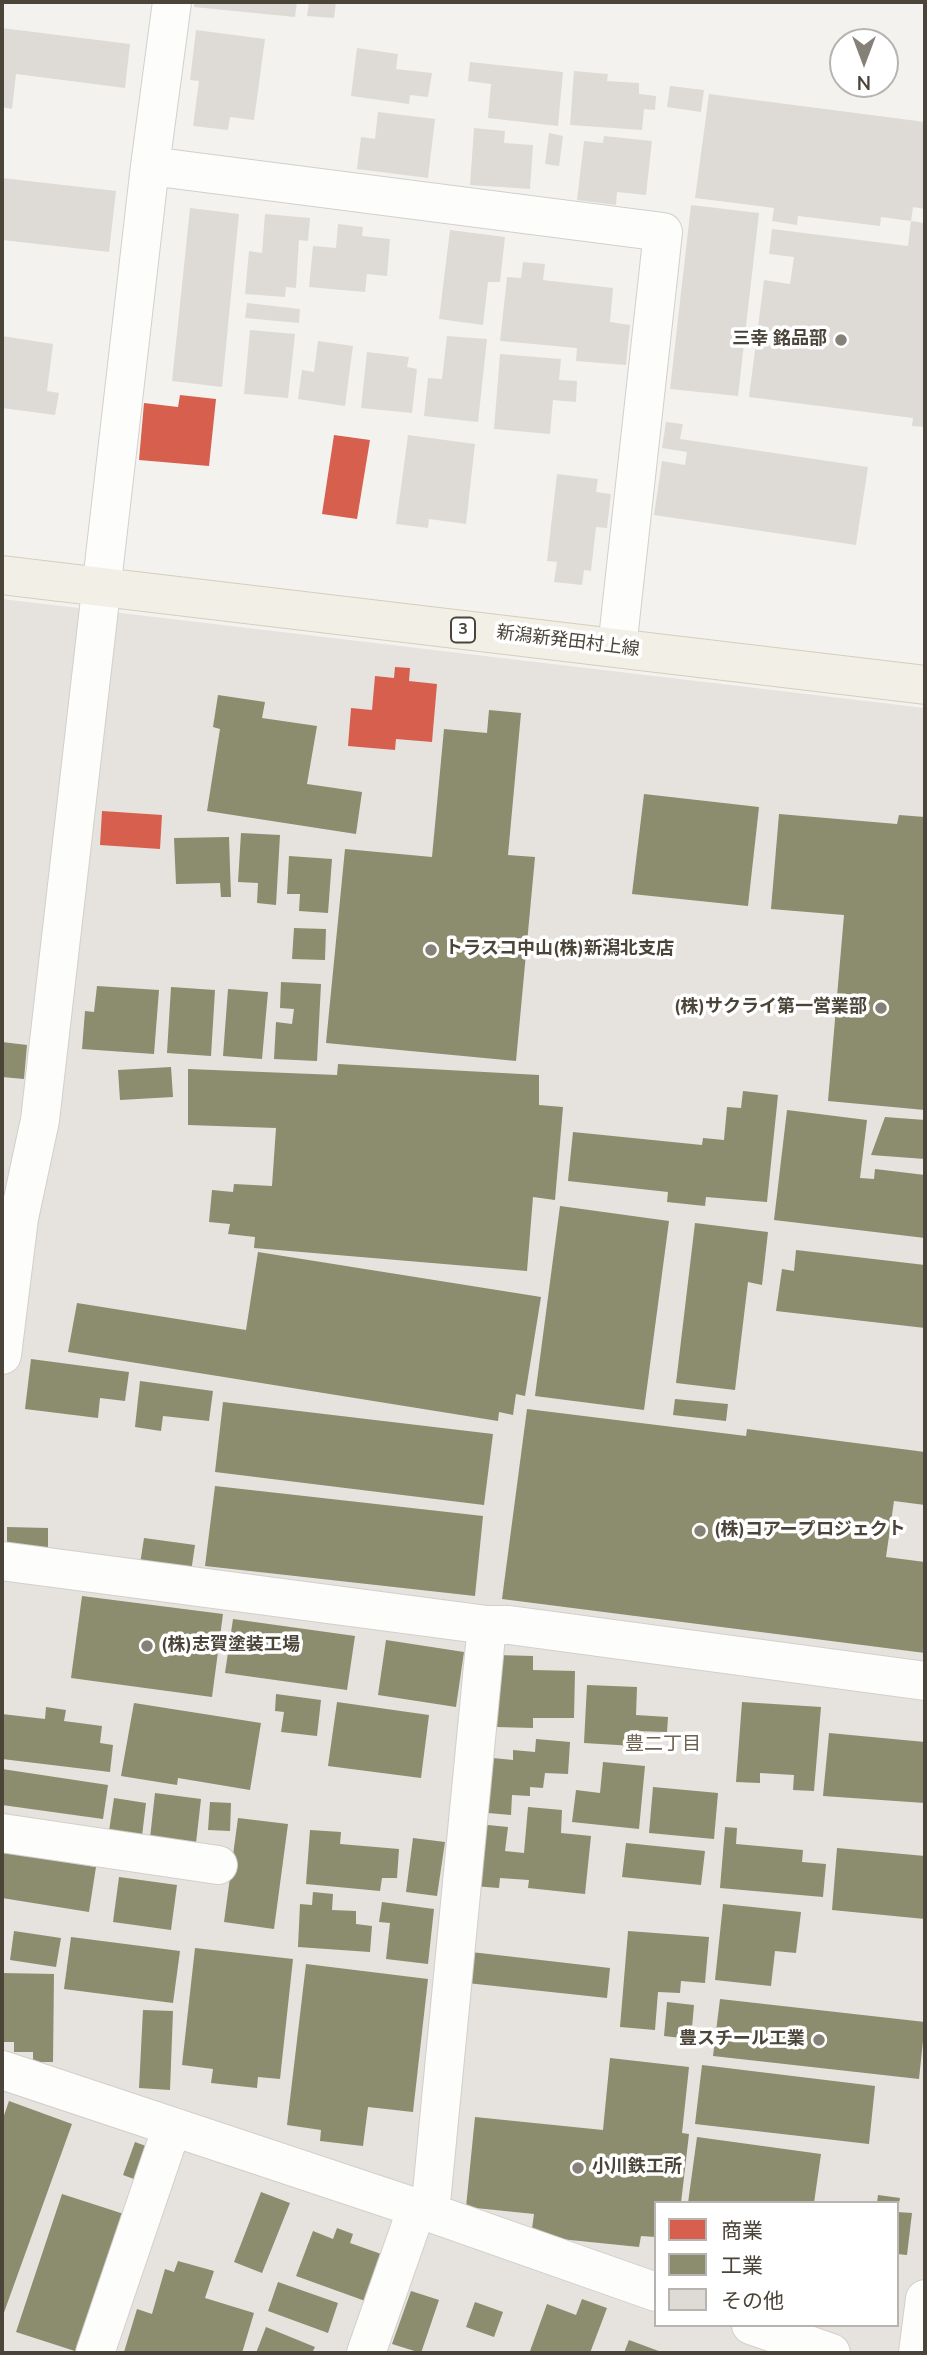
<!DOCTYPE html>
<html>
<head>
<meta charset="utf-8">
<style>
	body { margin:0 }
	#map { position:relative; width:927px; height:2355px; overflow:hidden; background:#f4f2ee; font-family:"Nunito Sans","Noto Sans JP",sans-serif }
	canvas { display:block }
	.frame { position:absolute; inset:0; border:4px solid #4b4439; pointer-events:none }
	.legend { position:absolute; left:654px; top:2201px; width:245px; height:126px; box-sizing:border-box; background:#fff; border:2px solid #b7b4b0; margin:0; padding:9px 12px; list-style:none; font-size:21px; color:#4b4439 }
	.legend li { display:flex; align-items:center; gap:14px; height:35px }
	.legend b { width:35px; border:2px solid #b7b4b0 }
	.north { position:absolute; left:829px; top:28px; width:70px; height:70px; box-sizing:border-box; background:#fff; border:2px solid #b7b4b0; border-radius:50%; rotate:180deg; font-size:19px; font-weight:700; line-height:28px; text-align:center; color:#4b4439 }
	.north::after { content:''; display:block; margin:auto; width:24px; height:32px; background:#868178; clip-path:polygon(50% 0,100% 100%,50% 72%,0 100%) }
</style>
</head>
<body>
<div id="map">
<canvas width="927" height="2355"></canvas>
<div class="frame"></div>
<ul class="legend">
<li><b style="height:19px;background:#d6604d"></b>商業</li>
<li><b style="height:19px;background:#8c8c6e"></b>工業</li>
<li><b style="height:19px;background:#dedbd6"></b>その他</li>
</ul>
<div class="north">N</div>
</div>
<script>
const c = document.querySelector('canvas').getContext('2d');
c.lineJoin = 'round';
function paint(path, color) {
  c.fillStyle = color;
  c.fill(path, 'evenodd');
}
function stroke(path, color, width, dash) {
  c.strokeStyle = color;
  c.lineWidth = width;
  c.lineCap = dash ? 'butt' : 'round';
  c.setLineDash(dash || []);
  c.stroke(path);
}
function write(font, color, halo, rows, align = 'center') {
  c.font = font + ' "Nunito Sans","Noto Sans JP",sans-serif';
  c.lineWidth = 7;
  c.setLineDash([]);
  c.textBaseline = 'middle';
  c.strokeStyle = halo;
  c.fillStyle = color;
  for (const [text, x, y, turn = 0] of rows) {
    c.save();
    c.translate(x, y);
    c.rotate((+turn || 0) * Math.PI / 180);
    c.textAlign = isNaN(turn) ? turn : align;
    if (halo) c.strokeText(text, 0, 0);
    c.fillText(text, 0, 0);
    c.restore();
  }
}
paint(new Path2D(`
	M2 599 925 708V2353H2ZM656 2203H897V2325H656Z`), '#e6e2de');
paint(new Path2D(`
	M180 395 216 399 209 466 139 460 144 403 178 407Z
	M334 435 370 440 357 519 322 514Z
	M395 667 410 668 409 681 437 684 432 742 396 739 395 750 348 746 351 708 372 710 375 676 394 678Z
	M102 811 162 815 160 849 100 845Z`), '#d6604d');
paint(new Path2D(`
	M218 695 265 702 262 718 317 726 307 784 362 792 356 834 207 811 220 729 213 727Z
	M489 710 521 713 508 855 535 857 516 1061 326 1043 345 849 432 857 444 729 487 733Z
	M644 794 759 807 748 906 632 894Z
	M779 814 897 824 899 815 925 817V1110L828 1101 844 915 771 909Z
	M241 833 280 835 276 905 257 903 258 883 238 882Z
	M229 837 231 897H221L220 883 176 884 174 838Z
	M289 856 332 859 328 913 299 911 300 894H287Z
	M294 928 326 929 325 960 292 959Z
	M281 982 321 984 317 1061 274 1059 276 1022 292 1024 294 1009 280 1008Z
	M97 986 159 990 154 1054 82 1049 85 1011 94 1012Z
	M171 987 215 990 211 1056 167 1053Z
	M228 989 268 992 262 1059 223 1056Z
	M2 1042 27 1045 24 1079 2 1077Z
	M338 1064 539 1075V1105L563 1107 555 1200 533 1197 527 1271 254 1248 255 1237 228 1234 230 1224 209 1222 212 1190 233 1192 234 1184 272 1186 276 1128 188 1125V1069L337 1075Z
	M171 1067 173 1097 120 1100 118 1070Z
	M743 1091 778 1095 767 1202 706 1197 705 1206 667 1202 668 1192 568 1181 573 1132 702 1145 703 1138 724 1140 727 1107 741 1108Z
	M787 1110 867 1120 860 1178 874 1179 875 1169 925 1175V1238L774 1220Z
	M885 1117 925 1120V1159L871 1155Z
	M560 1206 669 1221 644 1410 535 1396Z
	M695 1223 768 1232 762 1285 748 1282 735 1390 676 1383Z
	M796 1250 925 1265V1328L776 1311 782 1269 794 1271Z
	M258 1252 541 1297 525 1396 516 1394 513 1415 499 1412 498 1421 68 1352 77 1303 246 1330Z
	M31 1359 129 1372 125 1401 100 1398 98 1418 25 1409Z
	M140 1381 213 1391 209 1421 163 1416 161 1431 135 1427Z
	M675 1399 728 1404 726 1421 673 1415Z
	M223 1402 493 1434 484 1505 215 1472Z
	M527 1409 746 1436 747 1429 925 1452V1505L894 1501 886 1557 925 1562V1653L502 1599Z
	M215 1486 483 1516 475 1596 205 1566Z
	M7 1527 48 1528V1549L7 1548Z
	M144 1538 195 1545 191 1572 140 1564Z
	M82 1596 223 1614 212 1697 71 1678Z
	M233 1619 355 1636 347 1690 225 1673Z
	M386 1640 464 1652 456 1707 378 1695Z
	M497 1655 533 1656V1670L575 1671 574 1718H533V1728L497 1727Z
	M587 1685 637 1687 636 1715 668 1717 667 1732 634 1731V1746L584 1743Z
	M276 1694 321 1700 317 1736 281 1732 284 1712 275 1711Z
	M337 1702 429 1715 421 1778 328 1766Z
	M742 1702 821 1707 814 1791 793 1790 794 1775 760 1773V1783L736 1782Z
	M134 1703 261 1723 250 1790 178 1778 177 1785 121 1776Z
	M46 1707 66 1710 64 1721 102 1726 100 1743 113 1745 110 1772 2 1759V1714L45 1719Z
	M829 1733 925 1742V1803L823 1796Z
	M536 1739 570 1742 568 1774 545 1773 543 1788 530 1787V1796L512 1795 511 1815 488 1813 493 1758 513 1760V1750L535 1752Z
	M603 1762 645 1766 639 1829 572 1822 576 1790 600 1793Z
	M2 1769 108 1785 103 1819 2 1805Z
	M653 1787 718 1793 714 1839 649 1833Z
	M155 1793 201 1799 196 1843 150 1838Z
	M114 1798 146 1803 142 1836 109 1831Z
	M210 1802 231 1803 230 1831 208 1830Z
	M528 1807 562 1810 561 1833 591 1836 585 1894 528 1888 529 1880 500 1878 499 1888 473 1886 478 1824 508 1827 505 1851 524 1853Z
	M238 1818 288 1824 274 1929 224 1922Z
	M725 1827 737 1828 736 1844 803 1850 802 1862 826 1864 823 1897 720 1888Z
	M310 1830 341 1832 340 1844 399 1849 397 1878H382L380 1891 306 1884Z
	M413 1838 445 1842 437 1896 406 1892Z
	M626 1843 705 1851 701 1885 622 1877Z
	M837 1848 925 1856V1919L832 1910Z
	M2 1852 96 1867 89 1912 2 1898Z
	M119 1877 177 1885 171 1930 113 1922Z
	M313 1892 333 1894 332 1910 356 1911V1924L372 1926 370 1952 298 1947 300 1904 312 1905Z
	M382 1902 434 1909 428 1964 386 1959 390 1923 379 1922Z
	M723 1904 801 1912 796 1953 775 1951 771 1986 715 1980Z
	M14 1931 61 1938 56 1967 10 1960Z
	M628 1931 709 1937 705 1983 681 1981 680 1993 658 1992 655 2030 620 2027Z
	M71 1937 180 1951 173 2003 64 1989Z
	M195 1948 293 1959 280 2079 258 2077 257 2088 211 2083 213 2069 182 2065Z
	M471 1952 610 1968 607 1998 467 1983Z
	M306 1964 428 1979 413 2112 368 2107 363 2146 320 2141 321 2130 287 2125Z
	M2 1973 54 1974 53 2062H33V2052H14V2042H2Z
	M720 1999 925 2022 919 2079 713 2056Z
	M667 2002 694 2005 691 2039 664 2036Z
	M143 2010 173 2011 170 2090 139 2088Z
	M610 2058 689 2067 682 2133 689 2134 681 2203H656V2237L641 2236 639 2247 531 2236 534 2214 466 2207 475 2117 603 2130Z
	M702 2065 875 2086 869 2144 695 2124Z
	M9 2101 72 2124 2 2318V2121Z
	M697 2137 821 2154 814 2203H688Z
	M135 2142 154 2149 142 2182 123 2175Z
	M261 2192 290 2203 262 2273 234 2262Z
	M62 2194 127 2215 81 2353 16 2332Z
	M878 2195 900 2198 899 2203H877Z
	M897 2212 912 2213 907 2255 897 2254Z
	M337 2228 353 2234 350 2243 384 2255 368 2302 296 2276 313 2231 333 2239Z
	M178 2261 214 2271 205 2298 254 2313 242 2353 124 2352 137 2309 152 2314 165 2269 174 2272Z
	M278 2282 338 2303 328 2333 268 2311Z
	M411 2291 439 2300 421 2353 392 2344Z
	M582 2299 607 2308 590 2353H536L530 2351 547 2304 576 2315Z
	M475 2302 503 2312 494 2337 466 2327Z
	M266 2327 315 2347 312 2353H256Z
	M629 2340 664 2353H624Z`), '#8c8c6e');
paint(new Path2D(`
	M194 2H297L295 17 194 7Z
	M309 2H336L334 18 307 16Z
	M2 28 130 44 125 88 16 74 12 109 2 107Z
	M196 30 265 39 254 120 230 117 228 130 193 126 199 81 190 80Z
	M357 48 398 54 396 69 432 73 428 97 410 95 409 104 351 96Z
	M470 62 563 72 558 126 488 118 491 84 468 81Z
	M574 71 608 74 607 81 639 83V94L656 96 655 110 644 109 642 130 570 125Z
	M670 86 704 90 701 112 667 107Z
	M709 94 925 122V209L913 207 911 221 881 217 880 226 798 216 797 225 772 221 774 208 695 198Z
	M378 112 435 119 428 178 357 169 361 137 375 139Z
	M474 128 505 131 504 143 533 145 530 189 470 185Z
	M549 133 563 136 559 166 545 164Z
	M604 136 652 141 646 195 617 192 616 205 577 200 584 141 603 143Z
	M2 178 116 191 109 252 2 240Z
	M691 205 759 213 738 396 670 389Z
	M190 208 239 214 222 387 172 381Z
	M265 214 310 218 308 241 299 240 296 288 286 287 285 297 245 294 249 251 262 253Z
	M911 221 925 223V427L912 426 913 418 749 397 764 280 790 284 794 257 769 254 772 229 908 246Z
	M338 224 363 227 362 236 390 239 387 276 367 274 365 292 309 287 313 246 336 248Z
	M450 230 505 237 500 282H488L483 325 439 319Z
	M523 262 545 264 543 280 613 288 610 322 630 325 626 365 576 361 577 348 500 341 507 277 521 278Z
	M247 303 300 309 299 323 245 318Z
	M250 330 295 334 288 398 244 394Z
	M2 336 53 344 47 391 59 393 55 415 2 408Z
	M447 336 487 339 478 422 424 416 428 378 442 379Z
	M318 341 353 346 345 406 298 399 302 370 314 372Z
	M367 352 409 357 407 367 417 369 412 413 361 408Z
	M500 354 561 359 559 380 577 381 576 402 553 400 550 434 494 429Z
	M666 422 683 424 680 439 868 467 856 545 654 515 662 461 685 465 687 452 662 448Z
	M408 435 475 444 466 524 429 519 428 528 396 524Z
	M557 474 598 479 596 492 611 494 607 528 596 527 591 571 584 570 582 585 554 582 557 562 547 561Z`), '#dedbd6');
const minor = new Path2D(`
	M150 166 663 232 617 648
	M2 1355 19 1218 40 1120 150 166 172 2
	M2 1561 487 1625H509L925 1681
	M2 1833 218 1865
	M2 2070 417 2208 656 2292
	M430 2213 487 1625
	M751 2325 831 2353
	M95 2353 172 2127
	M366 2353 417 2208
	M918 2353 925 2299`);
const major = new Path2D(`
	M2 575 925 685`);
stroke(minor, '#d2d0cb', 40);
stroke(major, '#d6cebb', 40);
stroke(minor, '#fdfdfc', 38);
stroke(major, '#f2efe6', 38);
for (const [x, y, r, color] of [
	[841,340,7,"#868178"],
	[431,950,7,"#868178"],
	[881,1008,7,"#868178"],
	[700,1531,7,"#868178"],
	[147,1646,7,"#868178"],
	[819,2040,7,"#868178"],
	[578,2168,7,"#868178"]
]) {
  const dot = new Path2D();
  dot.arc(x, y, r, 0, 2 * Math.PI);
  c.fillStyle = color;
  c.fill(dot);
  stroke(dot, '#fff', 2.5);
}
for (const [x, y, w] of [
	[463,630,24]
]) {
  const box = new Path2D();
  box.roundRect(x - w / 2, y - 12.5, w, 25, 5);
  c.fillStyle = '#fff';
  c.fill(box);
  stroke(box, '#4b4439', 2);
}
write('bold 16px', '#4b4439', null, [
	["3",463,630]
]);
write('bold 18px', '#4b4439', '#fff', [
	["三幸 銘品部",827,340,"right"],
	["トラスコ中山(株)新潟北支店",445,950],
	["(株)サクライ第一営業部",867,1008,"right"],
	["(株)コアープロジェクト",714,1531],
	["(株)志賀塗装工場",161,1646],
	["豊スチール工業",805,2040,"right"],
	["小川鉄工所",592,2168]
], 'left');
write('18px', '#4b4439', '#fff', [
	["新潟新発田村上線",568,642,7]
]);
write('19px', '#6e6250', '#fff', [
	["豊二丁目",663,1745]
]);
</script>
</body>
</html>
